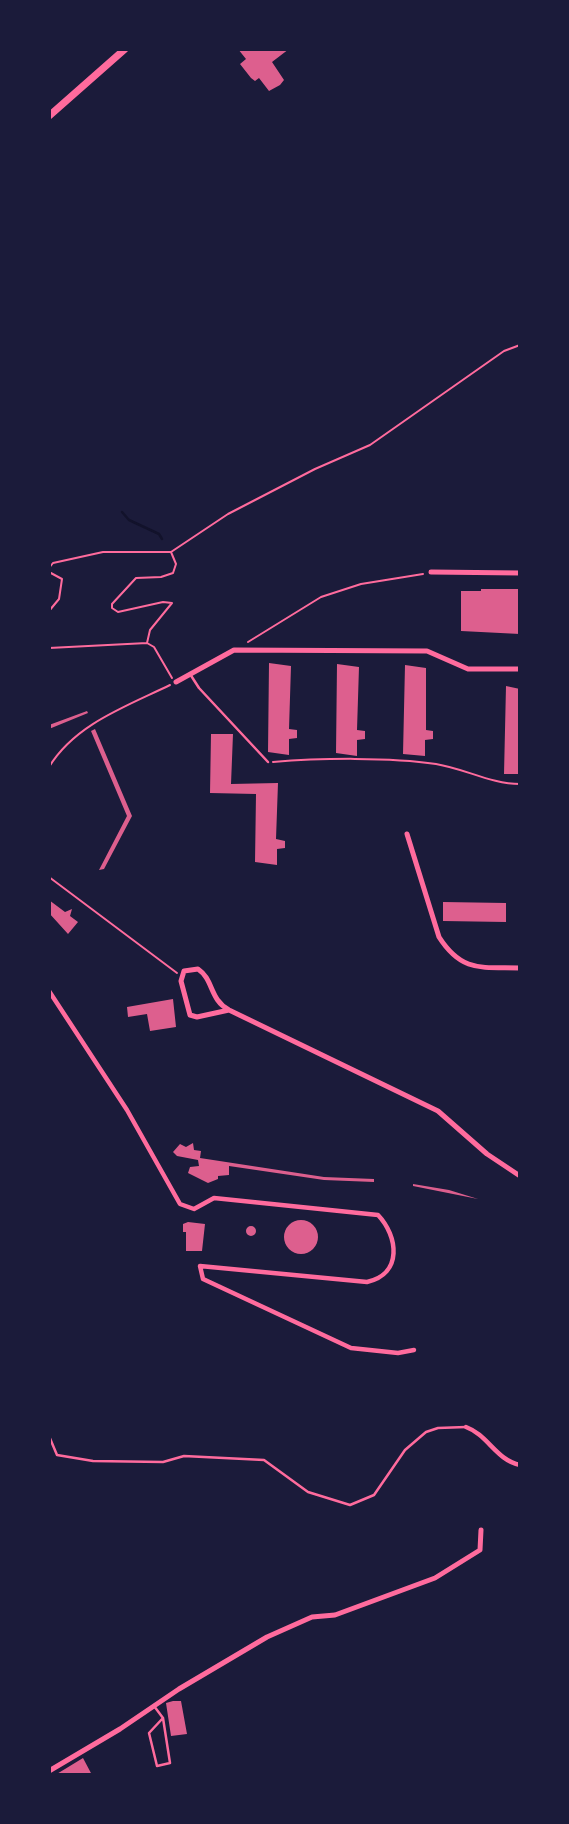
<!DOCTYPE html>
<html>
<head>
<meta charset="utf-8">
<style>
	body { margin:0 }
	#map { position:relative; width:569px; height:1824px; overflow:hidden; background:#1b1b3a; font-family:"Nunito Sans",sans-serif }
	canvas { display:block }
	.frame { position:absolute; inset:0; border:51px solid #1b1b3a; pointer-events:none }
</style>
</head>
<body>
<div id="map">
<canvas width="569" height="1824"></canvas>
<div class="frame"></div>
</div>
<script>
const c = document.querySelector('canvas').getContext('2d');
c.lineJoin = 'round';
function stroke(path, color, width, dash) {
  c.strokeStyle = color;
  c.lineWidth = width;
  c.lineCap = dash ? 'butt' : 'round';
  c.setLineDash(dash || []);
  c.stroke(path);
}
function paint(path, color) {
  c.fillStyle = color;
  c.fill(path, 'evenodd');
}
stroke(new Path2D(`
	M122 512 129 520 159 534 162 539`), '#12122b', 2.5);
paint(new Path2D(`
	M238 49H289L272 62 284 80 280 85 269 91 259 78 255 81 251 78 240 64 246 59Z
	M481 589H520V634L461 631V591H481Z
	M269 663 291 666 289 729 297 730V738L289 739V755L268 752Z
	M337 664 359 667 357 730 365 731V739L357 740V756L336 753Z
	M405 665 426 668V730L433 731V739L425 740V756L403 754Z
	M506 686 520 689V774H504Z
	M87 711 88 713 49 729V725Z
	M95 729 132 816 104 869 99 870 127 816 91 731Z
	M211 734H233L231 784 278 783 276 839 285 841V848L277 849V865L255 862 256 794 210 793Z
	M49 900 65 912 72 909 70 916 78 922 68 934 49 913Z
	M443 902 506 903V922L443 921Z
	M173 999 176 1027 150 1031 147 1014 128 1017 127 1007Z
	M193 1143 194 1150 201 1151 200 1158 324 1177 374 1179V1182L324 1180 229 1166V1175L218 1176V1179L208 1183 188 1173 190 1167 199 1166 198 1160 177 1156 173 1152 180 1144 186 1147Z
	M413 1184 449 1190 478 1199 413 1186Z
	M284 1237a17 17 0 1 1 34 0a17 17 0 1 1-34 0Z
	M188 1222 205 1224 202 1251H186V1232H183V1224Z
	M246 1231a5 5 0 1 1 10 0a5 5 0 1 1-10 0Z
	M173 1701H181L187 1734 171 1736 166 1703Z
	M83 1758 92 1775H55L65 1769Z`), '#dd5f8e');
stroke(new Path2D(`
	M49 568 53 563 103 552H171L228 514 315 469 370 445 504 351 520 345
	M49 572 62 579 59 599 49 611
	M248 642 321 597 361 584 423 574
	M147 643 150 630 172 603 163 602 118 612 112 608V604L136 578 161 577 173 573 176 564 171 552
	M49 648 147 643 154 647 172 678
	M273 762C319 758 391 757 436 764 466 769 491 784 520 784
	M49 767C75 724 127 706 170 685
	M49 877 177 973`), '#ff6b9d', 2);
stroke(new Path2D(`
	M190 674 199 688 268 762
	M49 1436 57 1455 93 1461 163 1462 184 1456 264 1460 308 1492 350 1505 374 1495 405 1450 426 1432 438 1428 466 1427
	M154 1706 163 1718 170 1763 157 1766 149 1733 163 1718`), '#ff6b9d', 2.5);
stroke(new Path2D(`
	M49 991 127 1110 180 1204 194 1209 214 1198 378 1215C398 1236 403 1274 367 1282L200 1266 203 1279 351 1348 398 1353 414 1350
	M466 1427C488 1435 496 1460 520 1465`), '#ff6b9d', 4.5);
stroke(new Path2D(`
	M431 572 520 573
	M176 682 234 650 427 651 468 669H520
	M407 834 439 937C462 973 482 967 520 968
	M229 1010 197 1017 190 1015 181 981 184 971 198 969C214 980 209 999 229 1010L438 1111 487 1154 520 1176
	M49 1771 120 1729 179 1689 267 1637 312 1617 335 1615 435 1578 480 1550 481 1530`), '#ff6b9d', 5);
stroke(new Path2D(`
	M49 116 125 49`), '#ff6b9d', 7);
</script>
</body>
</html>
